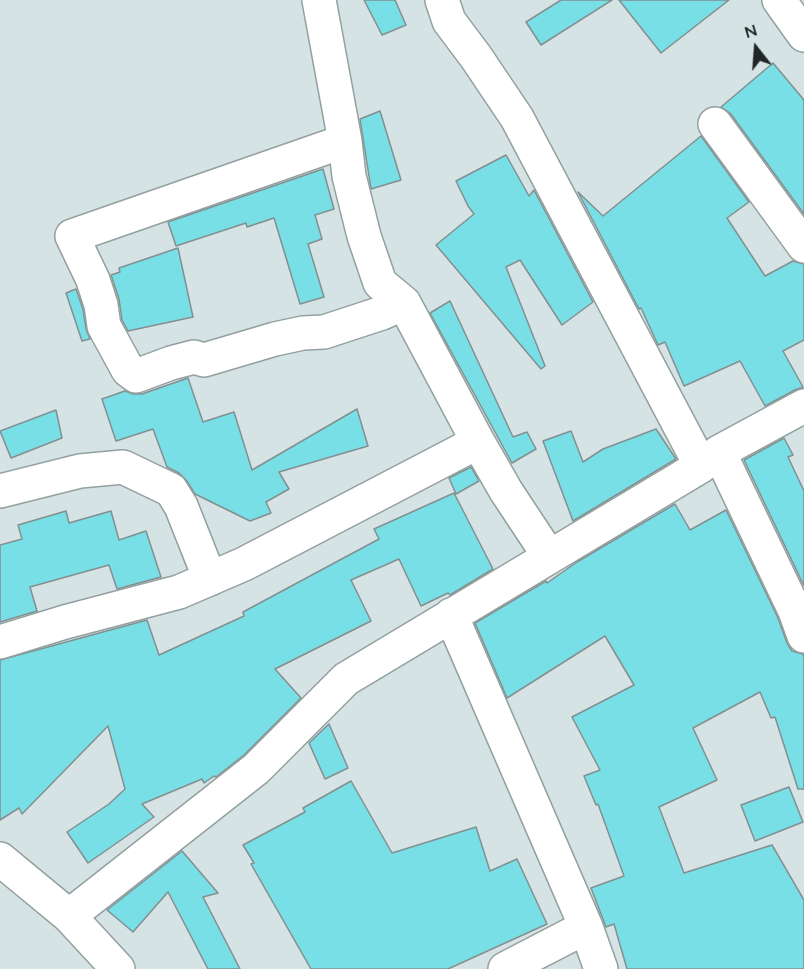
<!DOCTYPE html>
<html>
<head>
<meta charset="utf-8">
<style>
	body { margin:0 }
	#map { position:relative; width:804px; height:969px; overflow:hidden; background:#d6e3e4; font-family:Lato,sans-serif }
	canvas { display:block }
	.north { position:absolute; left:726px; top:18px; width:60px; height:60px; -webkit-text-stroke:4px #d6e3e4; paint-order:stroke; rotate:343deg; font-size:16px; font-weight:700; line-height:24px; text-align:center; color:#212626 }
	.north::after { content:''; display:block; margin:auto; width:21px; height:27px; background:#212626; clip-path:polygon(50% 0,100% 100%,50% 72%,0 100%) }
</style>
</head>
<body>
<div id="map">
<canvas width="804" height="969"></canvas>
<div class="north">N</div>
</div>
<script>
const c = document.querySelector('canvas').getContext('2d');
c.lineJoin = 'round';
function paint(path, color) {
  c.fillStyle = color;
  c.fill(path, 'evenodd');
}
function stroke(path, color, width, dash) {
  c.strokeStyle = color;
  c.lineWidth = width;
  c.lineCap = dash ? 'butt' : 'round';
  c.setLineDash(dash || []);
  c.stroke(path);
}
const building = new Path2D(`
	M364 0H395L406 25 382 35Z
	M561 0H612L541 45 526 22Z
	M619 0H729L661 53Z
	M773 63 804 100V214L730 113 721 107Z
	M380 111 401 180 371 189 360 119Z
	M701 136 749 202 727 218 765 276 793 261 804 264V340L783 351 803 387 795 390 765 406 740 361 684 386 665 342 658 345 641 308 639 309 578 192 603 216Z
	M506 155 529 196 534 190 593 302 562 325 520 260 506 267 545 366 541 369 436 245 474 214 468 206 456 181Z
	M323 169 334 209 315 215 322 239 308 244 324 297 300 304 274 218 247 227 246 223 176 246 168 222Z
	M178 248 193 317 128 331 122 320 119 299 111 275 120 272 119 268Z
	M76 289 83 309 86 329 90 339 82 341 66 293Z
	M450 301 513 437 527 432 536 449 512 463 430 313Z
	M188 378 203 422 234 412 252 470 357 409 368 446 279 472 289 489 266 502 271 513 250 521 195 494 186 480 179 473 167 467 153 429 116 441 102 399 125 391 133 394H142Z
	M56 410 62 438 11 458 0 431Z
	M656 429 676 459 573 521 543 441 571 431 583 462 603 449Z
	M784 438 793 455 788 457 804 491V586L744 460Z
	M471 467 479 481 456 494 449 478Z
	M454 493 493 569 450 595 448 593 421 606 399 559 351 580 371 621 275 669 301 698 244 755 216 777 214 776 204 783 202 779 142 804 154 817 88 863 67 832 109 804 125 789 108 726 22 814 19 808 0 820V660L147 620 159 655 244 616 243 612 379 539 374 529Z
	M675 504 690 530 726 510 778 618 787 643 792 651 803 654 804 658V789H798L775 717 771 718 760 692 693 728 717 780 659 807 684 873 772 845 804 900V969H627L614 924 606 927 591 888 624 876 598 804 596 805 584 776 600 770 572 717 634 685 605 636 507 698 475 623 546 581 547 583 577 562Z
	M66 511 69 523 111 511 119 540 146 531 161 577 117 589 109 565 30 587 37 611 0 622V545L22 539 18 525Z
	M329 724 348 768 325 779 309 743Z
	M351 781 392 853 476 827 490 871 517 859 547 924 448 969H311L251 864 254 863 243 845 305 812 303 808Z
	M789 787 803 822 755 841 741 805Z
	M182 851 218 893 203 897 240 969H208L168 892 133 932 107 910Z`);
paint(building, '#77dfe5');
stroke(building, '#838f90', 1.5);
const minor = new Path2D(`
	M319 0 345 141 349 176 364 236 380 283 404 303 478 442 506 491 549 556
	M442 0 449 21 476 57 517 118 701 466
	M779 0 804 35
	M715 124 804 246
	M345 141 72 236 93 280 101 305 104 326 128 370 136 376 171 363 194 357 204 360 275 339 303 333 324 332 382 313 404 303
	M719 452 795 611 804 636
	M0 491 80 471 123 467 171 490 181 506 210 579
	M451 615 586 927 601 969
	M0 642 65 622 179 592 244 564 478 442
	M0 859 69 916 118 969
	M69 916 256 769 346 679 701 466 719 452 804 406
	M505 969 586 927`);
stroke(minor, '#93a0a0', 36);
stroke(minor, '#fff', 33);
</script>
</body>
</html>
